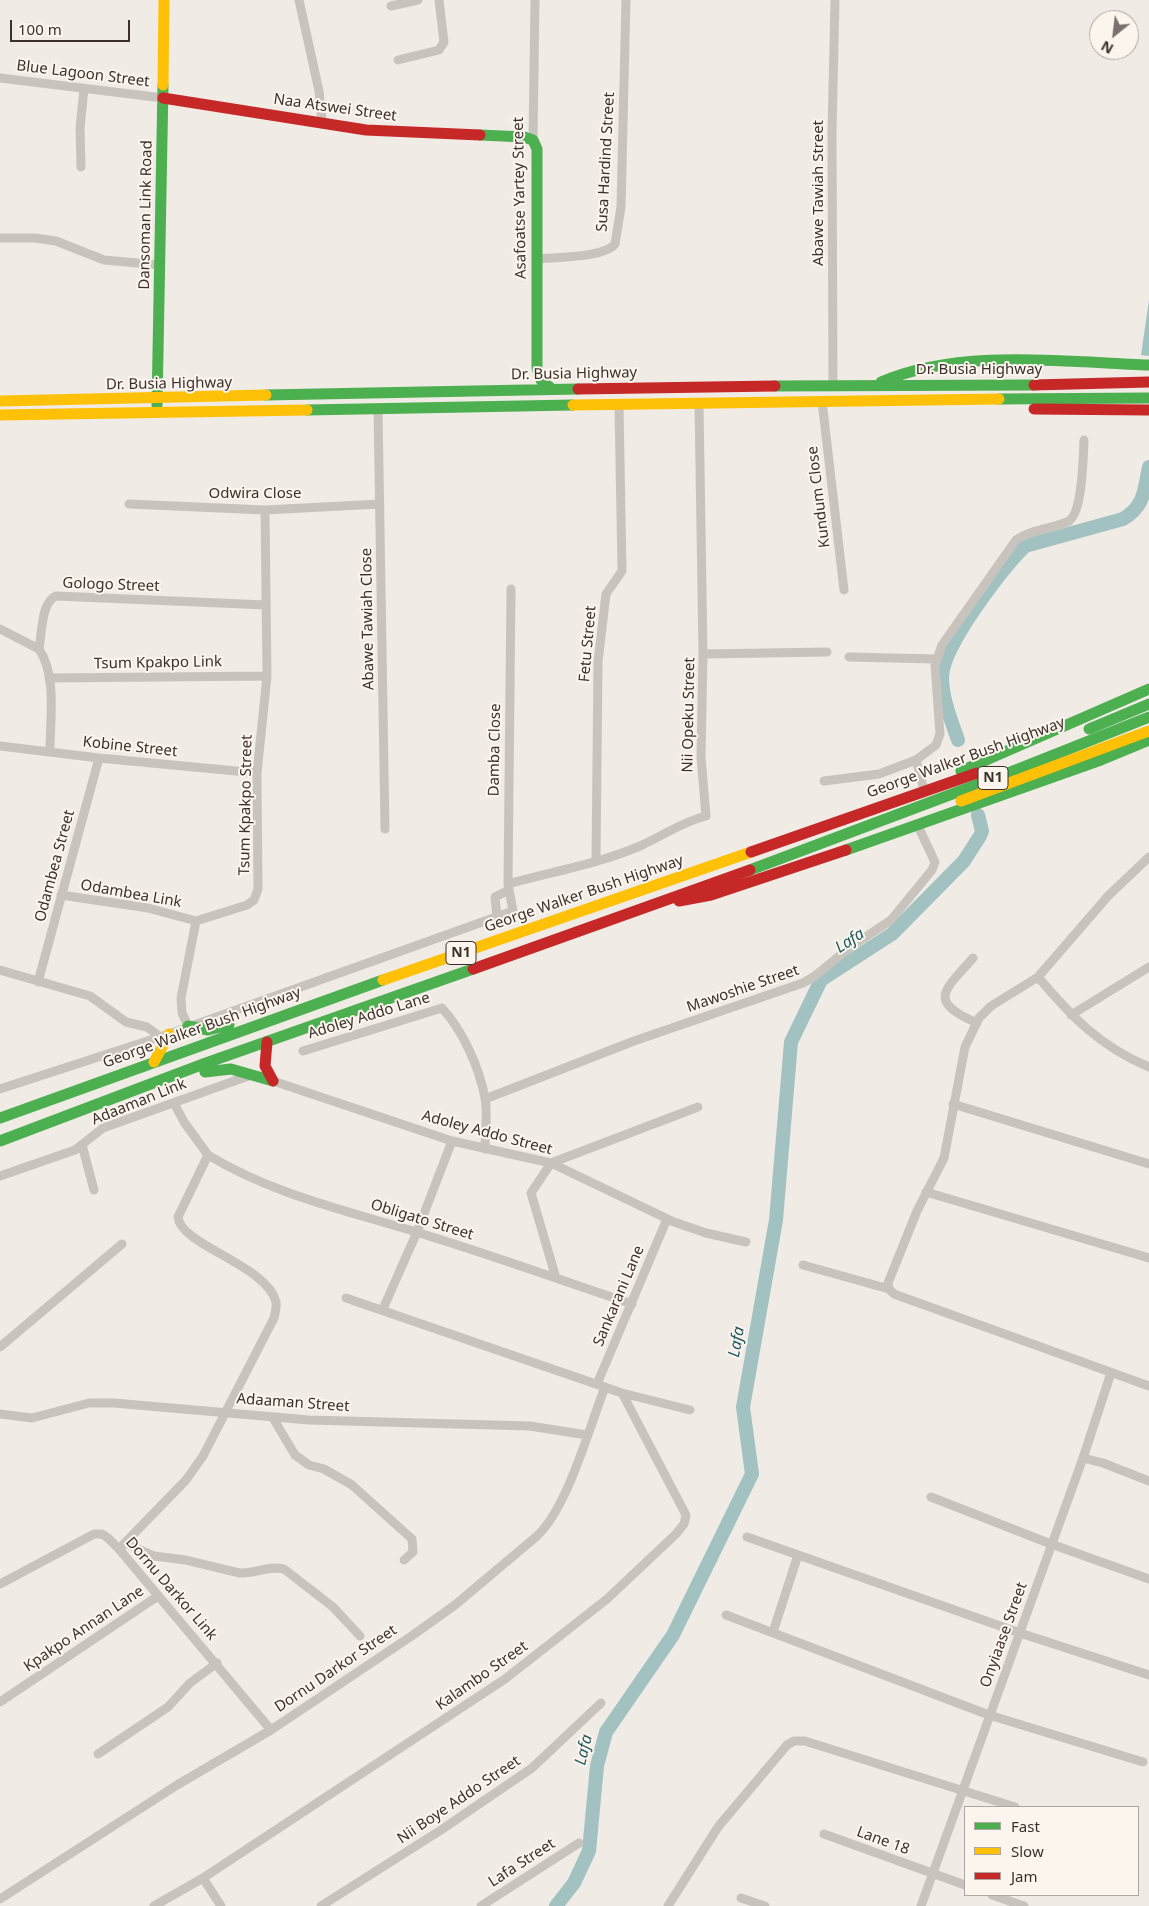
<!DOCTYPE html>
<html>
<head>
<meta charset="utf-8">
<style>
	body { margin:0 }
	#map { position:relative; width:1149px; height:1906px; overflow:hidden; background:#f0ebe5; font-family:"Noto Sans",sans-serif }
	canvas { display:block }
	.legend { position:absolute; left:964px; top:1806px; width:175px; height:90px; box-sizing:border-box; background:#fbf5ee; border:1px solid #aea6a0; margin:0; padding:6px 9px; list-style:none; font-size:15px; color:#3b302b }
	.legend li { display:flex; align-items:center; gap:10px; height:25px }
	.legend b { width:25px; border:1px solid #aea6a0 }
	.north { position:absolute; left:1089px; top:10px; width:50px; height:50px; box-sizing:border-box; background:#fbf5ee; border:1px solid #aea6a0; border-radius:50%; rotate:209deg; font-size:14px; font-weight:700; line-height:20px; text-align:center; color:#3b302b }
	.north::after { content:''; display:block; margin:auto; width:18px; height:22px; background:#7a716c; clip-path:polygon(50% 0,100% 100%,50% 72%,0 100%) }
	.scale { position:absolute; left:10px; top:20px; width:120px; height:22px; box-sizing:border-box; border:2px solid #3b302b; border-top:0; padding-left:6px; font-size:15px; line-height:18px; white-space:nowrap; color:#3b302b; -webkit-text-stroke:4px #fbf5ee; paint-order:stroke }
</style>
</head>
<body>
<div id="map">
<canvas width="1149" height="1906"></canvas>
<ul class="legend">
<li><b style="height:6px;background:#4caf50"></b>Fast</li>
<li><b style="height:6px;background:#ffc107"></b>Slow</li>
<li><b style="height:6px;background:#c62828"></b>Jam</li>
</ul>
<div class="north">N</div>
<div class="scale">100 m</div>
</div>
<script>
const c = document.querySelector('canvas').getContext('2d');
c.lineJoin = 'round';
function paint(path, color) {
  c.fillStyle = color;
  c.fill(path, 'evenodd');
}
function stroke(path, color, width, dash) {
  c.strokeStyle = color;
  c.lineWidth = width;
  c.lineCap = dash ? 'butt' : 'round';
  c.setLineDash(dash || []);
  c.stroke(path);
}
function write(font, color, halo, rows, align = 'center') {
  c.font = font + ' "Noto Sans",sans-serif';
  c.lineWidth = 4;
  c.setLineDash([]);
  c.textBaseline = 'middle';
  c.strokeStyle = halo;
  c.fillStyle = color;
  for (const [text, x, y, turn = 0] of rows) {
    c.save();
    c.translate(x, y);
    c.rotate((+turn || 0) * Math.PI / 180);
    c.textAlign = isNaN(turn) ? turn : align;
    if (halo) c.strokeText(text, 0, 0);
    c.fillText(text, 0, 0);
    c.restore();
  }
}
paint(new Path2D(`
	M1149 300V356L1141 355Z`), '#a1c2c1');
stroke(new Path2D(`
	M958 740C951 720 942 698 942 677 943 645 1002 569 1025 546L1123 519C1145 506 1144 490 1149 467
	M556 1906 574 1883 589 1851 597 1766 606 1732 673 1635 752 1474 743 1407 776 1220 791 1042 821 980 892 934 964 861 980 836 982 831 978 815`), '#a1c2c1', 14);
stroke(new Path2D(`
	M299 0 319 91 322 121
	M391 6 418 0
	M398 60 439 50 444 42 439 0
	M0 78 163 98
	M533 140 535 0
	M81 167 80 128 84 89
	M0 238H35L56 241 104 260 160 265
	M537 259C555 257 604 258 615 244L621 207 626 0
	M833 386 832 132 835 0
	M822 401 844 590
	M378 409 385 829
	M129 504 265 510 380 504
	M0 629 39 649
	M703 654 827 652
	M849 657 936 659
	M49 678 267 676
	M0 746 99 758 257 773
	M50 751C50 719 57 676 39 649 42 634 41 602 56 596L266 605
	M916 760 924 790
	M824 781 879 774 916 760 936 745 940 734 935 665 942 645 1016 540C1032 529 1050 529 1067 522 1083 516 1083 457 1084 440
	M596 860 598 662 606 594 622 571 619 406
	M508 884C551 872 598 864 640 846 662 836 682 822 706 816L701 757 703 654 699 403
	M61 895 148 908 196 921
	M497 917 495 897 509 890
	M196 921 247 905 254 900 258 889 257 773 267 676 265 510
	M973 958C945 990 926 1001 977 1023
	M0 970 90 996 126 1022 147 1027 159 1036
	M1038 977C1072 1017 1099 1046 1149 1067
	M38 982 99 758
	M1071 1015 1149 967
	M188 1026 182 1013 181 998 196 921
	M303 1051 442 1008C463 1031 479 1067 485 1098 488 1114 485 1133 485 1149
	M273 1081 452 1141 551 1163 674 1222 706 1233 746 1242
	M0 1089 169 1034 513 911 508 884 511 589
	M485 1099 634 1041 803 983 815 976 849 948 891 920 932 870 935 862 918 826
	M953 1104 1149 1164
	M82 1145 94 1190
	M208 1155C272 1194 345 1210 416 1232 489 1254 560 1280 632 1304
	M0 1176 75 1150 103 1128 251 1075
	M926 1192 1149 1258
	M803 1265 889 1289 894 1294 1149 1386
	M556 1278 531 1193 551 1163 698 1107
	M889 1289 888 1283 917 1211 944 1158 965 1047 979 1018 991 1006 1038 977 1108 896 1149 857
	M346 1298 622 1393 690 1410
	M383 1309 417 1232 452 1141
	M0 1347 122 1244
	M597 1384 667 1219
	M0 1414 32 1418 89 1403H114L309 1420 530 1426 587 1435
	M273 1418 295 1455 309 1465 324 1469 352 1485 412 1539 413 1552 404 1560
	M1083 1458 1103 1463 1149 1481
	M931 1497 1051 1544 1149 1579
	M747 1537 1020 1633 1149 1675
	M125 1543 154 1556 186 1560 240 1573C256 1574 268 1565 284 1569L333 1607 360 1636
	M119 1549 186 1480 203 1456 274 1318C275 1313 277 1306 276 1302 267 1265 180 1245 178 1217L208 1155 184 1122 174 1103
	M0 1584 94 1534H102L108 1538 119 1549 271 1730
	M726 1615 989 1715 1143 1762
	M773 1632 798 1555
	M0 1702 158 1596
	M98 1754 168 1707 190 1683 217 1663
	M824 1834 965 1885
	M203 1878 221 1906
	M992 1895 1024 1906
	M741 1898 765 1906
	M0 1899 177 1785 271 1730 413 1635 455 1605 537 1536C568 1507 589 1428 605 1387
	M154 1906 203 1878 505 1679 607 1599 676 1534 684 1524 686 1515 622 1393
	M321 1906 441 1830 532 1768 601 1703
	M481 1906 579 1843
	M668 1906 718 1827 787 1745 794 1741H805L1015 1807
	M921 1906 1083 1458 1111 1373`), '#c9c3be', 9);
stroke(new Path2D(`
	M480 135 524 137 533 140 537 149V368L541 380 552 389
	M881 382C961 348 1064 362 1149 365
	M775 386 1034 385
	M266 395 578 389
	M999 399 1149 398
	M157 405 163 85
	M307 410 573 405
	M1089 729 1149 704
	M961 771 1149 689
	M846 850 1101 760 1149 740
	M750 870 1016 770 1149 717
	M188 1026 208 1030 229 1025
	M205 1072 231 1069 273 1081
	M0 1118 383 980
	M0 1141 206 1063 473 969`), '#4caf50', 11);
stroke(new Path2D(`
	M163 85 164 0
	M0 401 266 395
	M573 405 999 399
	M0 415 307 410
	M961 801 1149 731
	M383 980 751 852
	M154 1062 169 1034`), '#ffc107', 11);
stroke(new Path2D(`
	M163 98 366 130 480 135
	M1034 385 1149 382
	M578 389 775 386
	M1034 409 1149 410
	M751 852 977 773
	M679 901 711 895 846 850
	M473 969 750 870
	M267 1042 265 1066 273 1081`), '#c62828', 11);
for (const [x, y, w] of [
	[993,778,30],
	[461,953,30]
]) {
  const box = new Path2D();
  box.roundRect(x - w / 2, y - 11.5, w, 23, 4);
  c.fillStyle = '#fbf5ee';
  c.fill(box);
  stroke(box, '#3b302b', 1);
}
write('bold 14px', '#3b302b', null, [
	["N1",993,778],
	["N1",461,953]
]);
write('15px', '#3b302b', '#fbf5ee', [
	["Blue Lagoon Street",83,74,7],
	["Naa Atswei Street",335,108,8],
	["Susa Hardind Street",606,162,-87],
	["Abawe Tawiah Street",819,193,-90],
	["Asafoatse Yartey Street",520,198,-91],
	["Dansoman Link Road",146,215,-89],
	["Dr. Busia Highway",979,370],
	["Dr. Busia Highway",574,374,-1],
	["Dr. Busia Highway",169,384,-1],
	["Odwira Close",255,494],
	["Kundum Close",819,497,-97],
	["Gologo Street",111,585,2],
	["Abawe Tawiah Close",368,619,-91],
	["Fetu Street",588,644,-85],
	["Tsum Kpakpo Link",158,663,-1],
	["Nii Opeku Street",689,715,-89],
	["Kobine Street",130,747,6],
	["Damba Close",495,750,-89],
	["George Walker Bush Highway",966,758,-20],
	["Tsum Kpakpo Street",246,805,-89],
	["Odambea Street",55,866,-75],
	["Odambea Link",131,894,10],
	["George Walker Bush Highway",584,894,-19],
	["Mawoshie Street",743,989,-19],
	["Adoley Addo Lane",369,1016,-17],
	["George Walker Bush Highway",202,1028,-20],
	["Adaaman Link",139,1102,-22],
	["Adoley Addo Street",487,1133,15],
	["Obligato Street",422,1220,17],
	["Sankarani Lane",619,1296,-67],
	["Adaaman Street",293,1403,4],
	["Dornu Darkor Link",171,1589,49],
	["Kpakpo Annan Lane",84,1629,-34],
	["Onyiaase Street",1004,1635,-70],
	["Dornu Darkor Street",336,1669,-34],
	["Kalambo Street",482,1676,-35],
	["Nii Boye Addo Street",459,1800,-34],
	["Lane 18",883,1841,20],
	["Lafa Street",522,1863,-33]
]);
write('italic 16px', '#1f5a5e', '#fbf5ee', [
	["Lafa",850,941,-33],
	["Lafa",737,1342,-80],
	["Lafa",584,1750,-77]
]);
</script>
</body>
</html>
